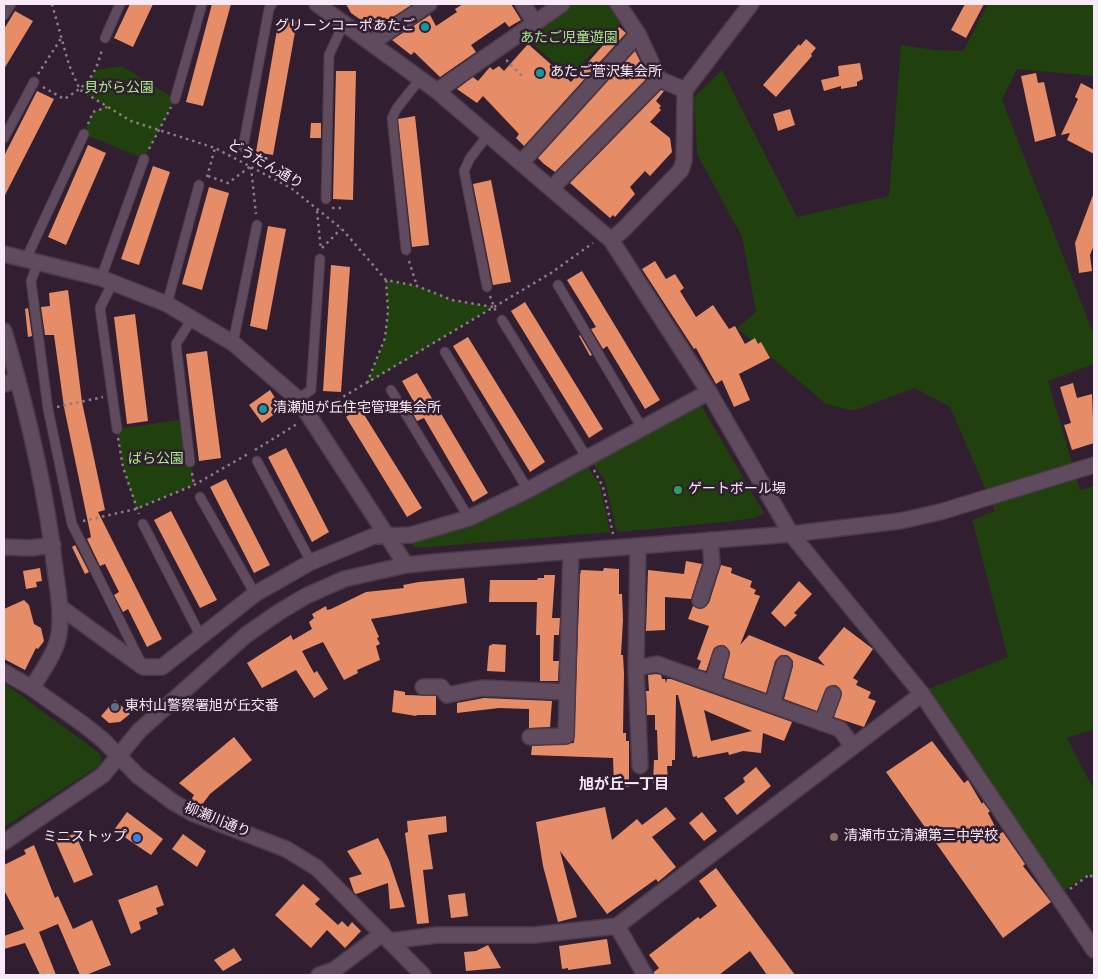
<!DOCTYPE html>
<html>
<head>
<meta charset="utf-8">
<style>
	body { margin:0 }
	#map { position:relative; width:1098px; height:979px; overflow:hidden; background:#311e30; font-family:"Source Sans 3",sans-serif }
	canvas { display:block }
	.frame { position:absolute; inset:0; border:5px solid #f8eaf7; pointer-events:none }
</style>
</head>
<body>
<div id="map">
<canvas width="1098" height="979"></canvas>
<div class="frame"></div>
</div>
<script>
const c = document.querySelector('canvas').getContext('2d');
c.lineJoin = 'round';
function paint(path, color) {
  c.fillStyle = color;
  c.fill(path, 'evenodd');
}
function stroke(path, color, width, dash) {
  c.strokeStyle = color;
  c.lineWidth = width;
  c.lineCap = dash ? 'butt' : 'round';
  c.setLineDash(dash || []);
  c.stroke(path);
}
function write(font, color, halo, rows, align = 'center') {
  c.font = font + ' "Source Sans 3","Noto Sans JP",sans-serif';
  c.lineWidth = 5;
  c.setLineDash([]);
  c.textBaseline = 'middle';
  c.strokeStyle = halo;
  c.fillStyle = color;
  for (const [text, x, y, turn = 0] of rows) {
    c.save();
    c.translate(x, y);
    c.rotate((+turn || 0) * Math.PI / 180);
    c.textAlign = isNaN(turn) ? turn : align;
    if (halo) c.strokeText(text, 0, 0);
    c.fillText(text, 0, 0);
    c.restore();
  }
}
paint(new Path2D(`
	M573 4H614L624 19 570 77 524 36Z
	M988 4H1094V76L1017 69 1002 100 1094 335V364L1048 381 1080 490 1094 486V729L1067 738 1094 790V881L1089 874 1059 894 926 690 1008 657 972 520 995 511 950 407 915 388 853 411 826 404 737 328 756 312 742 237 697 154 694 97 722 70 797 217 889 196 901 45 936 50 963 51Z
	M122 66 175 99 144 159 84 134 93 112 106 106 80 90 97 70Z
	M386 280 417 286 452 300 493 307 367 384 385 338 388 311Z
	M694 406 702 407 764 513 754 518 725 522 619 532 616 529 605 481 593 464Z
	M185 419 194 485 136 509 123 467 117 429Z
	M588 467 600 485 610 532 417 548 413 546V542C475 528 531 494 588 467Z
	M4 683 99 753 102 764 4 827Z`), '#20400e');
paint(new Path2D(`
	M130 4H153L133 47 114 38Z
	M212 4H231L203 106 186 102Z
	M346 4H413L374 29 351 13Z
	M463 4H511L521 20 509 27 505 22 471 45 476 52 440 77 414 52 411 55 392 40 430 15 436 26 457 12 455 9Z
	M965 4H984L966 38 951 30Z
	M15 11 33 21 4 69V29Z
	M279 18 297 21 273 155 256 152Z
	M619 27 626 33 524 146 516 138 519 134 483 96 477 103 457 89 473 77 478 81 490 67 493 70 499 66 504 71 528 44 571 82Z
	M806 39 816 48 811 54 812 56 776 97 763 85 799 44 800 46Z
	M635 51 648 77 555 172 544 164 538 158Z
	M860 63 863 79 857 82V86L841 89V86L824 91 821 80 839 76 838 66Z
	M336 71H356L353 200 333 199Z
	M1036 73 1038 83 1044 82 1056 136 1035 142 1021 76Z
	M1081 83 1094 90V154L1067 140 1070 133 1061 135 1078 99 1075 97Z
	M661 90 664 91 656 101 661 106 659 108 661 110 650 122 670 138 672 152 650 176 645 171 630 187 635 194 615 217 613 215 610 218 570 183Z
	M37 91 54 99 4 197V156Z
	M790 109 795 125 778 131 773 114Z
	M415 116 429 245 412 247 398 119Z
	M311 123H321V138H310Z
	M88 145 106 153 66 245 48 237Z
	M153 166 170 172 139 265 121 259Z
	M491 180 511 282 493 285 473 184Z
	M209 187 229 193 202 290 182 284Z
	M1093 195 1094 245 1090 255 1092 271 1079 273 1075 243Z
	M268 226 286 229 267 330 250 326Z
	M655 261 666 279 675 274 684 288 680 291 696 317 713 305 729 329 735 326 745 344 755 338 758 344 761 342 770 358 739 374 750 400 734 407 722 380 716 384 696 348 694 349 642 269Z
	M331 265 350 267 341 392 323 391Z
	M582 271 660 400 645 409 607 346 603 349 591 329 596 327 567 280Z
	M68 290 82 402 105 510 98 512 162 639 147 647 128 609 123 612 114 595 119 592 105 564 100 566 87 539 91 537 64 407 54 335H45L41 307 50 306 49 293Z
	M525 302 603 429 589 438 511 311Z
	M28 308 32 336 28 337 25 309Z
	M135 314 148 421 127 424 114 317Z
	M580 335 592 355 590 356 579 336Z
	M468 337 545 462 530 472 453 346Z
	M207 351 221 458 199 461 186 354Z
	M417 373 488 493 473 502 424 418 417 421 409 407 415 404 402 381Z
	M1073 383 1077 398 1092 394 1094 443 1072 450 1064 425 1071 423 1060 387Z
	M270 390 277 401 271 406 276 413 262 423 249 405Z
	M360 408 422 508 407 517 346 417Z
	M286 448 329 532 312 542 268 457Z
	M226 479 270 565 254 573 210 487Z
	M171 511 217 600 200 608 154 520Z
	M75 545 89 572 85 574 72 547Z
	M686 561 702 564 691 599 665 597V630L646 631 648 570 684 574Z
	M721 565 732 568 731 573 752 581 750 587 756 590 754 594 760 596 740 645 749 635 825 666 818 658 844 627 873 649 853 678 858 681 856 685 871 692 868 698 876 701 864 727 834 717 842 693 836 685 827 687 817 711 784 699 793 666V661L787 655H781L775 661 766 693 724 678 730 652 724 645 714 648 706 671 698 669 701 661 697 659 709 626 688 619 693 606 701 609 709 603Z
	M40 568 42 581 36 582 37 587 26 589 23 571Z
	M604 568 619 569V594H622L623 620 621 655H623L624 673 623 733H626V741H629V787H614L613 758 531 755 532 746 574 743 580 575 581 570 603 571Z
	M544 575H555L552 618H560L559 635H554L553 661H559L558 681H540V635H536L537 602H489L490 580H537L538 578H544Z
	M464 578 467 603 371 619 379 637 377 638 380 644 376 646 380 660 357 670 358 673 344 680 323 642 302 651 314 673 317 671 328 689 314 698 296 670 262 688 247 663 291 635 293 640 312 629 309 622 314 618 312 614 326 606 327 610 331 609 366 592 404 588 403 585 419 582Z
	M799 581 812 594 794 613 797 615 785 627 771 613Z
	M24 600 29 605 34 624 41 628 44 641 38 649 36 648 25 670 4 659V609Z
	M493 644 506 645 505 672 487 671 489 646Z
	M656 674 661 675 662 679H665L666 683 667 679H671L792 722 784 741 763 733 761 753 743 751 729 755 728 752 697 758V756L693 757 678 695H676L675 760H672V766H667L668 783H653L654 760H658L657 730H655V715H647L646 691H649L648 675ZM704 710 752 731 711 741Z
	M394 690 405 692V695L436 696V715H417L416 716 392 712Z
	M484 698 552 701 550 727 529 728V709L499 708 457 713V703Z
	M115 700 130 714 120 722 109 723 101 716Z
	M234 737 252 760 210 794 201 806 197 805 191 800 194 795 179 783Z
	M932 741 964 783 968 780 982 804 983 802 990 811 988 813 999 834 1003 832 1025 864 1023 866 1051 902 1003 938 886 772Z
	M756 767 771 786 737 815 724 798 745 782 743 778Z
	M605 807 612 840 637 819 642 825 666 807 676 819 652 837 676 867 658 882 656 879 607 914 560 851 577 917 558 922 543 866 536 822Z
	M127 812 163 839 151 855 114 830Z
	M702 812 717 831 704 841 689 823Z
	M446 816 447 832 428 835 433 869 423 870 429 923 417 924 405 833 408 832 407 821Z
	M75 833 93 875 74 883 56 842Z
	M183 834 206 851 197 867 172 849Z
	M378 838 389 860 405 907 390 909 388 883 356 894 354 892 349 878 362 874 347 851Z
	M34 845 55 898 58 896 73 929 92 920 111 965 86 975H80L58 924 39 932 56 975H40L25 943 4 949V936L24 929 4 890V865L26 854 24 850Z
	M716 868 795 975H767L750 951 719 975H654V972L659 968 649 955 698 917 700 919 717 906 699 881Z
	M303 884 320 899 315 904 338 925 342 921 348 927 352 922 361 931 345 948 327 930 311 948 275 915Z
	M157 885 164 905 156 908 158 914 139 922 141 929 131 934 118 900Z
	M465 893 468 916 451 918 448 895Z
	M607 939 611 964 568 970V968L562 969 559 946Z
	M488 945 501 968 466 971 464 952 476 951Z
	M234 948 242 960 223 971 214 960Z`), '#e68d67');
const lane = new Path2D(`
	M4 15 11 4
	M105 38 120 4
	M175 99 202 4
	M4 138 34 82
	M243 147 269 9 272 4
	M326 199 329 55 344 23
	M406 250 392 118 397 108 420 79
	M26 259 84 134
	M38 262 31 281 48 409 72 524 141 663
	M101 278 144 159
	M113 282 100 308 117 429
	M558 285 642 428
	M487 287 464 171 470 158 488 135
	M167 304 199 185
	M502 320 587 458
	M233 343 257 225
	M445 352 528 490
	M391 390 469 518
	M298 399 311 390 320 259
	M257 461 311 562
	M190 462 176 344 192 319
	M200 497 255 594
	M143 524 201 637`);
const street = new Path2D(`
	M523 4 535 23
	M618 4 638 34 659 79 685 90
	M371 43 429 4
	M437 91 562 4
	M521 163 638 34
	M552 188 659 79
	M611 240 623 230 681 170 684 160 685 90 751 4
	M4 254 101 278 167 304 233 343 298 399 406 565
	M4 331C27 409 46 488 55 569 58 590 62 613 59 634 56 653 42 671 32 688
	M4 384 18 380
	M791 534 922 694 1094 950
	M638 546 636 668 640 766
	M4 547 30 548 53 545
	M700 600 712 563 710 540
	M60 607 143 667H162L255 594 311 562 374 536 411 535 469 518 528 490 709 392
	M636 668 657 664 840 729 852 745
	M712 684 721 654
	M423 687H441L447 695 482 688 567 692
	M772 705 784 664
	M822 723 833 694
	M530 737 566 736 571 552
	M617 926 645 975
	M390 941 437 935H534L617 926 922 694
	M319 975 334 970 382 934`);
const secondary = new Path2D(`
	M317 4 437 91 611 240 709 392 791 534
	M4 672 32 688 83 724 103 740 138 776 173 802 192 813 286 849 317 868 423 975
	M4 842 103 775 139 731 246 635 279 612 306 596 344 579 406 565 434 562 791 534 900 521 940 512 1094 465`);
stroke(lane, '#4a3949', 11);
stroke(street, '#4a3949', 18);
stroke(secondary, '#4a3949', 18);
stroke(new Path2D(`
	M52 4 69 65 80 90 131 121 215 148 291 188 342 229 386 280 417 286 452 300 493 307
	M508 60 507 61 522 76
	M38 74 62 37
	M43 87 64 99C87 86 96 75 102 49
	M88 124 93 112 107 107
	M149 149 171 107
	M251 167 256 214
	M208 176 228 183 251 166
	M207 177 215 148
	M332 208H345
	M317 211 321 250
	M322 248 341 229
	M409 261 417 286
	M490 296 496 312
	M367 383 385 338 388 311 386 280
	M57 407 103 397
	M321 410 551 273 593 243
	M118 438 123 467 139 514
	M255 450 297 424
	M594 470 603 487 613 534
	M192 473 194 485
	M83 521 136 509 194 485 248 454
	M1070 889 1090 874 1094 881`), '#8c7b8b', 2.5, [2.5, 4]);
stroke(lane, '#604a5e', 9);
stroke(street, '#604a5e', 15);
stroke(secondary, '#604a5e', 15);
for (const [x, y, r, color] of [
	[425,27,5,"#0f9aa8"],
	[540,73,5,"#0f9aa8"],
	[263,409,5,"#0f9aa8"],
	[678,490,5,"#2e9e5b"],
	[115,707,5,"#5c6f8a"],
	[834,837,5,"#8d6e63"],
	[137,838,5,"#3f7fe0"]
]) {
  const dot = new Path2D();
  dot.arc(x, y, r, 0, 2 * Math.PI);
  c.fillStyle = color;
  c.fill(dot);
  stroke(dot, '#311e30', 2);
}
write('14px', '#f8eaf7', '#311e30', [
	["グリーンコーポあたご",415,27,"right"],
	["あたご菅沢集会所",550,73],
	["清瀬旭が丘住宅管理集会所",273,409],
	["ゲートボール場",688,490],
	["東村山警察署旭が丘交番",125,707],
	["清瀬市立清瀬第三中学校",844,837],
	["ミニストップ",127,838,"right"]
], 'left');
write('14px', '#a6ec86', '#311e30', [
	["あたご児童遊園",569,39],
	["貝がら公園",119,89],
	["ばら公園",156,460]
]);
write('14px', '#f8eaf7', '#311e30', [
	["どうだん通り",265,165,30],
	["柳瀬川通り",217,821,22]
]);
write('bold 15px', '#f8eaf7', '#311e30', [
	["旭が丘一丁目",624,786]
]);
</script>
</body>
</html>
